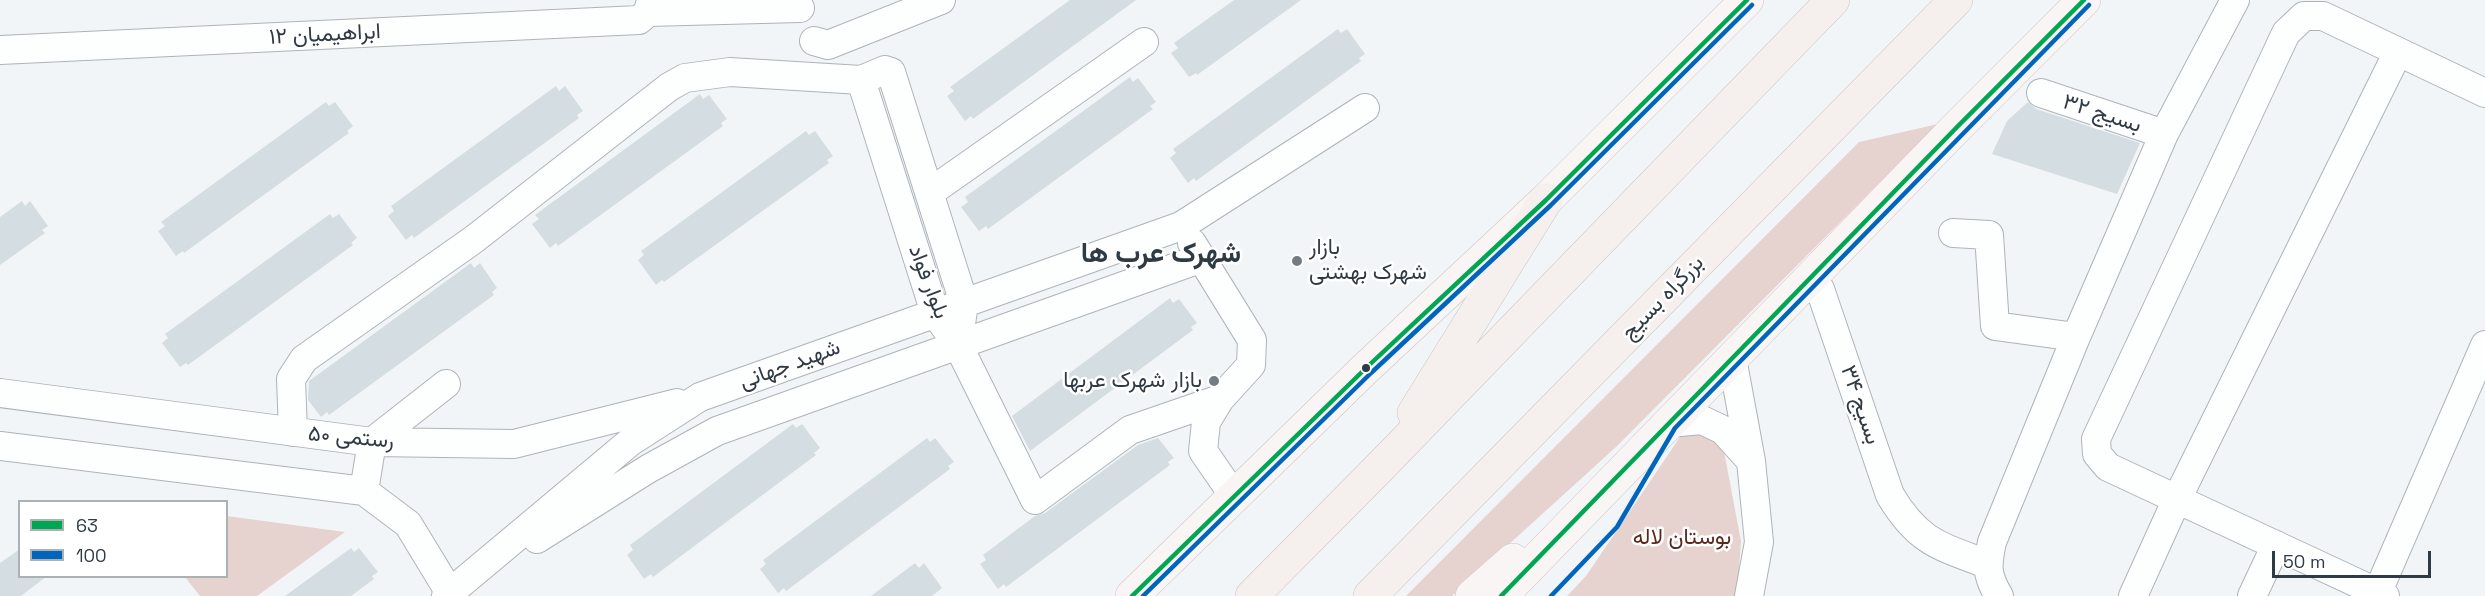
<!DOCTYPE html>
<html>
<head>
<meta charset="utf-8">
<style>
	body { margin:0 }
	#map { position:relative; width:2485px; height:596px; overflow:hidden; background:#f2f5f7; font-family:"Space Grotesk",sans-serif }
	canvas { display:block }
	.legend { position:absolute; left:18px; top:500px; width:210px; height:78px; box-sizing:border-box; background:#fff; border:2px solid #acb1b4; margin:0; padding:8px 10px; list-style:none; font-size:18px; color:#2f3b44 }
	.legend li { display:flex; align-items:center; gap:12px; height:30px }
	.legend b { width:30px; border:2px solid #acb1b4 }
	.scale { position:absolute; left:2272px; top:551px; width:159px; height:27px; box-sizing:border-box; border:3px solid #2f3b44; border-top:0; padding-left:8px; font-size:18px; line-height:21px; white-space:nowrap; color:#2f3b44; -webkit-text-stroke:4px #fff; paint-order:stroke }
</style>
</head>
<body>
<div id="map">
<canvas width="2485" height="596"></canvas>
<ul class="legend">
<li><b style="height:8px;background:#00a651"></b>63</li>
<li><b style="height:8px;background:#0065bd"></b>100</li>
</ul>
<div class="scale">50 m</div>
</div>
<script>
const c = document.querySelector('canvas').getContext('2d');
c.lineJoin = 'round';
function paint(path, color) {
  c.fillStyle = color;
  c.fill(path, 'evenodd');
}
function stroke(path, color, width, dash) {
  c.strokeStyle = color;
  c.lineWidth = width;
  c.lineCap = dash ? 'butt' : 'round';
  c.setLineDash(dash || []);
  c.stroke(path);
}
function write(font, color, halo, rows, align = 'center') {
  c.font = font + ' "Space Grotesk",Vazirmatn,sans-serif';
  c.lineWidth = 5;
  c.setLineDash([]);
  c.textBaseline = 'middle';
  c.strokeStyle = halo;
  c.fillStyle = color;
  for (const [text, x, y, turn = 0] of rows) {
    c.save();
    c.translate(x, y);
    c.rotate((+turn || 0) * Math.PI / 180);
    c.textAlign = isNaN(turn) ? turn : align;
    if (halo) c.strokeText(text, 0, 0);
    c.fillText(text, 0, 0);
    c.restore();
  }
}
paint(new Path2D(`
	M1938 124 1616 447 1452 596H1406L1859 142Z
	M1704 430 1723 446 1741 541 1737 596H1567L1586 576 1680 437Z
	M227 516 345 532 257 596H200L185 577 226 576Z`), '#e6d3cf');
paint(new Path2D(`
	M1070 0H1136L973 119 971 116 965 121 947 96 954 91 950 87Z
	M1234 0H1301L1197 75 1196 73 1189 77 1171 53 1178 48 1174 43Z
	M1338 29 1341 33 1347 29 1365 54 1359 58 1361 61 1196 181 1194 178 1188 183 1170 158 1176 153 1173 149Z
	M1130 77 1133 82 1138 78 1156 102 1150 106 1153 109 988 229 986 226 979 231 961 207 968 202 965 197Z
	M556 86 559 91 565 86 583 111 577 115 579 118 414 238 412 235 406 240 388 216 394 211 391 206Z
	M700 94 703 99 709 95 727 119 721 123 723 126 558 246 556 243 550 248 532 224 539 219 535 215Z
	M326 102 329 106 335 102 353 126 347 131 349 133 184 253 183 251 176 256 158 231 165 226 161 222Z
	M2028 102 2036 109 2140 143 2117 194 1992 154 2007 121Z
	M806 131 809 135 815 131 833 156 827 160 829 163 664 282 662 280 656 285 638 260 644 255 641 251Z
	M22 201 25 206 30 201 48 226 42 230 45 233 0 265V217Z
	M330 214 333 218 339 214 357 238 351 243 353 245 188 365 186 363 180 367 162 343 168 338 165 334Z
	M471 263 474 268 480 263 497 288 492 292 494 295 329 415 327 412 321 417 308 400 309 381Z
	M1170 298 1173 303 1179 299 1197 323 1191 327 1193 330 1030 451 1012 416Z
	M793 424 796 428 802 424 820 448 814 453 816 455 653 577 651 574 644 579 627 555 633 550 630 545Z
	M927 438 930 442 935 438 954 462 948 466 950 469 786 591 784 588 778 593 760 569 766 564 763 560Z
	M1158 438 1174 458 1168 462 1170 465 1006 587 1004 584 998 589 980 564 986 560 983 555 1035 516 1045 513 1138 445Z
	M351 548 354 552 359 548 378 572 372 576 374 579 351 596H285Z
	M20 549V576H47L21 596H0V563Z
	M915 563 919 568 924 563 942 588 932 596H871Z`), '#d4dde1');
const minor = new Path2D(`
	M648 12 800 8
	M814 41 828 45 941 0
	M0 50 639 20 648 12 651 0
	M861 80 935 313 958 345 1035 500 1130 430 1220 399
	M2041 93 2164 134
	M929 193 1144 42
	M1953 233 1989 235 1995 326 2076 337
	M1192 243 1252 340 1251 365 1220 399 1206 422 1203 451 1234 496
	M1820 289 1890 495C1918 542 1939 546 1987 564
	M1732 358 1751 461 1759 542 1749 596
	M0 393 372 442 514 444 677 403
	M1669 423 1702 420 1723 430 1751 461
	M293 432 291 379 304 359 473 240 669 87 685 78 730 72 861 80 885 70 891 72 964 303 958 345
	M0 446 364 491 408 524 450 593
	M364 491 372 442 446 384
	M537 539 648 469 717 431 1202 258
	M446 596 630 442 700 397 1181 226 1365 108
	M1999 596C1986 575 1987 565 1992 542L2076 337 2164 134 2235 0
	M2133 596 2177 499 2398 52
	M2252 596 2276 545
	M2376 596 2485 345
	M2385 596 2108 467 2097 454 2096 439 2286 33 2304 16H2323L2485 93`);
const major = new Path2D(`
	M1132 596 1366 368 1546 200 1747 0
	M1472 596 1513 560
	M1501 596 1958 126 2084 0`);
const highway = new Path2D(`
	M1414 413 1546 200
	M1252 596 1380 467 1833 0
	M1370 596 1956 0`);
stroke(minor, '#adb4b8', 30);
stroke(major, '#cac5c5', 34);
stroke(highway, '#cac5c5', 34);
stroke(minor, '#fdfefe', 28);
stroke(major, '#f8f5f4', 33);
stroke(highway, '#f5efee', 33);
stroke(new Path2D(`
	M1132 596 1366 368 1546 200 1747 0
	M1501 596 1958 126 2084 0`), '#00a651', 4.5);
stroke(new Path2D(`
	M1143 596 1371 373 1551 205 1752 5
	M1551 596 1617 527 1675 428 2089 5`), '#0065bd', 4.5);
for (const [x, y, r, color] of [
	[1297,261,6,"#737c83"],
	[1366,368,5,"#2f3b44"],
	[1214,381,6,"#737c83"]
]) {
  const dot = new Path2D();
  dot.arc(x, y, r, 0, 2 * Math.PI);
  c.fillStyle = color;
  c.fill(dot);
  stroke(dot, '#fff', 2);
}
write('22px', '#2f3b44', '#fff', [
	["ابراهیمیان ۱۲",325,35,-3],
	["بسیج ۳۲",2102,114,18],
	["بلوار فواد",928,282,69],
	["بزرگراه بسیج",1663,298,-46],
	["شهید جهانی",790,365,-20],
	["بسیج ۳۴",1860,405,71],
	["رستمی ۵۰",351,438,5]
]);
write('22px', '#2f3b44', '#fff', [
	["بازار",1309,248],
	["شهرک بهشتی",1309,273],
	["بازار شهرک عربها",1202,381,"right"]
], 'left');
write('22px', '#5a291d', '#fff', [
	["بوستان لاله",1682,538]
]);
write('bold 28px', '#2f3b44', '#fff', [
	["شهرک عرب ها",1161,254]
]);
</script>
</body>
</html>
